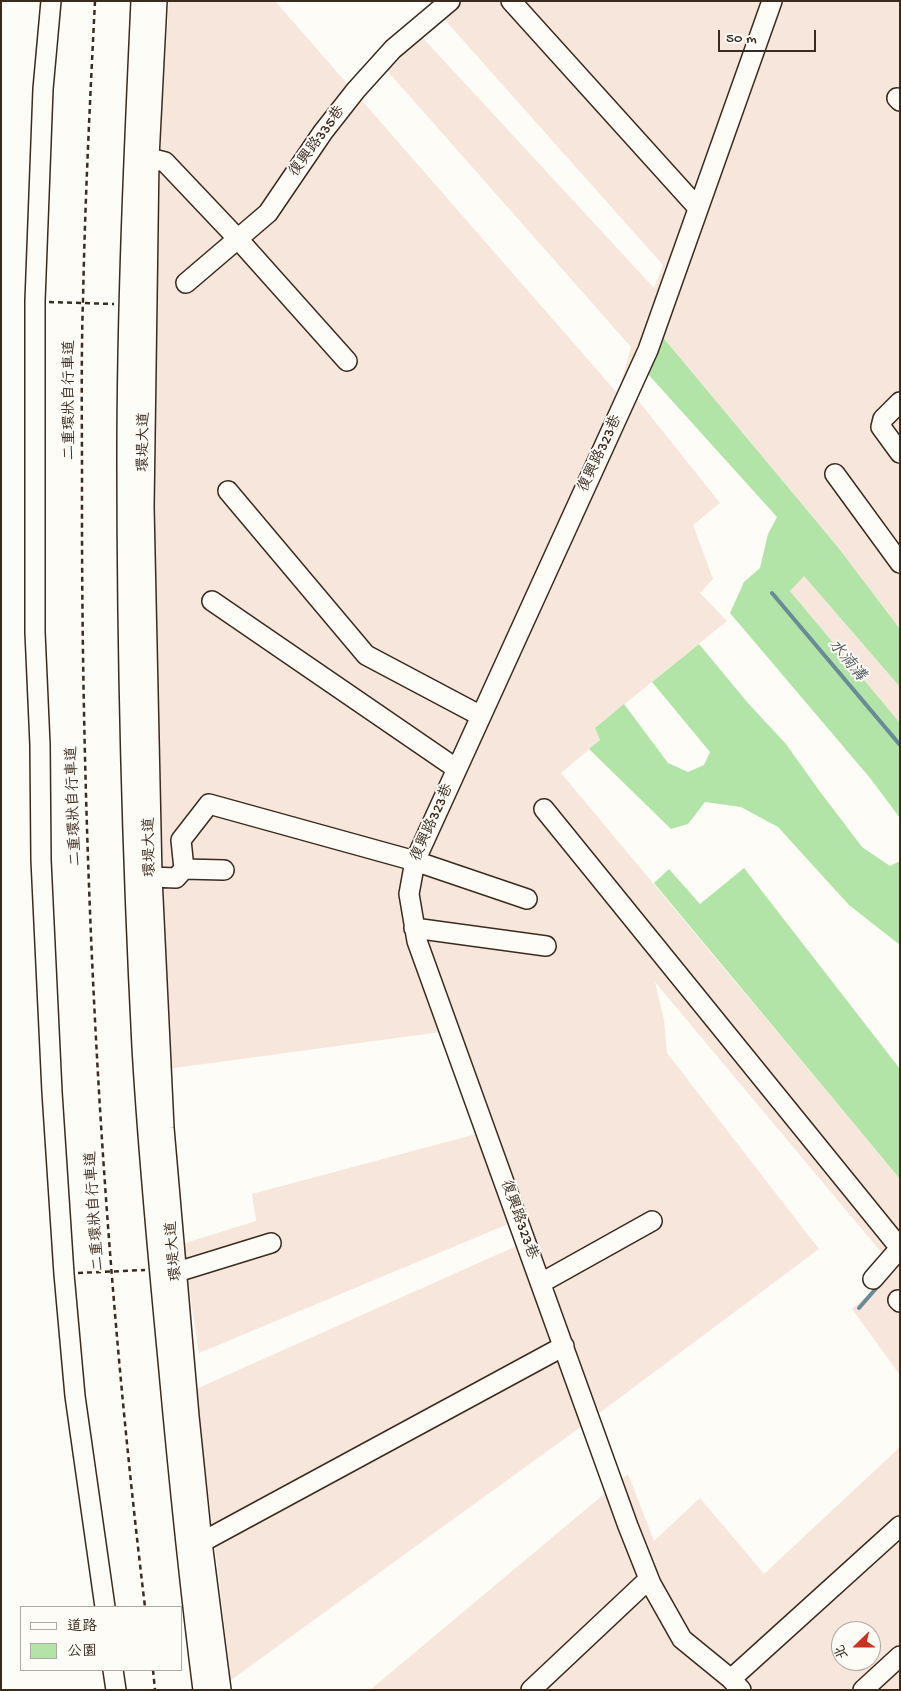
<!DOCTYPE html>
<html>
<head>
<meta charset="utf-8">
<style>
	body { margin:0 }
	#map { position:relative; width:901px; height:1691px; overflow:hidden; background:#fdfcf7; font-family:"Gochi Hand","LXGW WenKai TC",sans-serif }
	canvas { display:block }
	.frame { position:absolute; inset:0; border:2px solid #3b2a1e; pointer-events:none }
	.legend { position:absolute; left:20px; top:1606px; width:162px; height:65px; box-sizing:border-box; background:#fdfcf7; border:1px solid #afa8a0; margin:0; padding:6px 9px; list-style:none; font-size:15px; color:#3b2a1e }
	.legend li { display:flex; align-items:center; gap:10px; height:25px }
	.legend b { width:25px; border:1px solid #afa8a0 }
	.north { position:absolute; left:831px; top:1621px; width:50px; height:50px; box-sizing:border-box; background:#fdfcf7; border:1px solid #afa8a0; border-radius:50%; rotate:248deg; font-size:14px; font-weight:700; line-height:20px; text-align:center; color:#3b2a1e }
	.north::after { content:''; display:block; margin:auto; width:18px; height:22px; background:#c8321e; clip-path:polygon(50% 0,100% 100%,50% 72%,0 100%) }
	.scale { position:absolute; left:718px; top:30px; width:98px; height:22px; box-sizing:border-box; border:2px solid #3b2a1e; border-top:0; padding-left:6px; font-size:15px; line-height:18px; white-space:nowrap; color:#3b2a1e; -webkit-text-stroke:4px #fdfcf7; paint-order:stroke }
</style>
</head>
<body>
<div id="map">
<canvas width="901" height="1691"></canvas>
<div class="frame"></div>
<ul class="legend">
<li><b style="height:6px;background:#fdfcf7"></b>道路</li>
<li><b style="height:14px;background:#b1e4a6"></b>公園</li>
</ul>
<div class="north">北</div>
<div class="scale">50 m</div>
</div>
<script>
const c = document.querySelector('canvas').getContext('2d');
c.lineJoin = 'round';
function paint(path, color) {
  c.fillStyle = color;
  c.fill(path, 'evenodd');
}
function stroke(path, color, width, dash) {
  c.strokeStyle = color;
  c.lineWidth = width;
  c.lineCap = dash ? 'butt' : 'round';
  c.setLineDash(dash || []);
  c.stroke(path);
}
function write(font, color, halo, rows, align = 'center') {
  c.font = font + ' "Gochi Hand","LXGW WenKai TC",sans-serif';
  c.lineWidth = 4;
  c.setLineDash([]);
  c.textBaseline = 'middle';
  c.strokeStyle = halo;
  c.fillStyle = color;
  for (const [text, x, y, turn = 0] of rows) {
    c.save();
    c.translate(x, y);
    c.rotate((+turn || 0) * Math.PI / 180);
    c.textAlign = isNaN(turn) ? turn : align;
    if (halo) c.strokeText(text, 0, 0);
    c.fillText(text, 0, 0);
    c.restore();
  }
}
paint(new Path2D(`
	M169 1H275L618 394 631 347 376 58 409 23 654 288 663 265 428 1H900V629L837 546 661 335 637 399 720 503 693 525 713 579 700 593 727 621 595 728 600 740 561 773 900 1179V1375L852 1309 893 1273 881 1252 655 982 664 1020 667 1053 819 1249 582 1426 231 1680 196 1389 521 1244 513 1222 199 1353 182 1244 256 1221 252 1194 480 1133 448 1031 167 1069 158 831 152 558 153 414 162 109Z
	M803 575 900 687V723L790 591Z
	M900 1447V1690H370L628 1474 654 1541 700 1498 764 1574ZM841 1631H871V1661H841Z`), '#f7e6dc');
paint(new Path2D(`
	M661 335 837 546 900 629V687L804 576 790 591 900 723V818L870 778 730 613 744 582 760 568 768 534 777 517 647 373Z
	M699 644 747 702 786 744 818 789 862 847 890 866 900 861V945L849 905 778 827 741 807 705 802 688 824 671 829 589 749 600 740 595 728 624 704 668 763 688 772 704 765 710 752 652 682Z
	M744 868 900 1069V1179L654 883 669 869 700 904Z`), '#b1e4a6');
stroke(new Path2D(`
	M772 593 900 745
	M859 1308 879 1285`), '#698b97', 4);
const minor = new Path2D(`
	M51 1 43 89 35 301V632L40 745 41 860 52 1092 64 1274 75 1396 105 1607
	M141 1C134 154 127 307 127 460 127 655 132 852 142 1047 148 1151 158 1256 168 1360 178 1470 189 1580 203 1690
	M157 1 149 158 144 507 152 877 164 1128 189 1416 202 1542 221 1690
	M511 1 698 208
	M897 98 900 101
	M138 158H149L165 162 238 239 347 361
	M186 283 268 213 323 132 356 90 393 49 450 1
	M900 402 883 419 881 427 900 453
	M835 474 900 563
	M228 491 366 655 481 716
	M212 601 457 769
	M544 809 900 1248 873 1279
	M184 869 224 870
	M152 877 176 878 184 869 181 840 209 804 415 861 527 899
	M414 928 546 946
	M177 1272 271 1243
	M541 1283 652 1221
	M898 1300 900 1302
	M202 1542 564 1346
	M113 1670 116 1690
	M731 1679 900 1526
	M531 1690 649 1579
	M741 1690 731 1679 682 1639 651 1584 628 1526 417 941 409 894 415 861 648 350 772 1
	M863 1690 900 1656`);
stroke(minor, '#3b2a1e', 22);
stroke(new Path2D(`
	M95 1C90 101 85 200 83 300 81 359 82 419 82 478 81 855 100 1233 145 1607
	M49 302 114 304
	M78 1273 145 1270
	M153 1670 155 1690`), '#3b2a1e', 2.5, [5, 4]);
stroke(minor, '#fdfcf7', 19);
write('15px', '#3b2a1e', '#fdfcf7', [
	["復興路335巷",318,142,-54],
	["二重環狀自行車道",71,400,-90],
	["環堤大道",145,442,-89],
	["復興路323巷",601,454,-65],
	["二重環狀自行車道",75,806,-92],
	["復興路323巷",433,823,-66],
	["環堤大道",151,847,-91],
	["二重環狀自行車道",96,1211,-94],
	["復興路323巷",518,1220,70],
	["環堤大道",175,1251,-95]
]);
write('italic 16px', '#525a5b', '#fdfcf7', [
	["水湳溝",846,661,50]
]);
</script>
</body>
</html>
